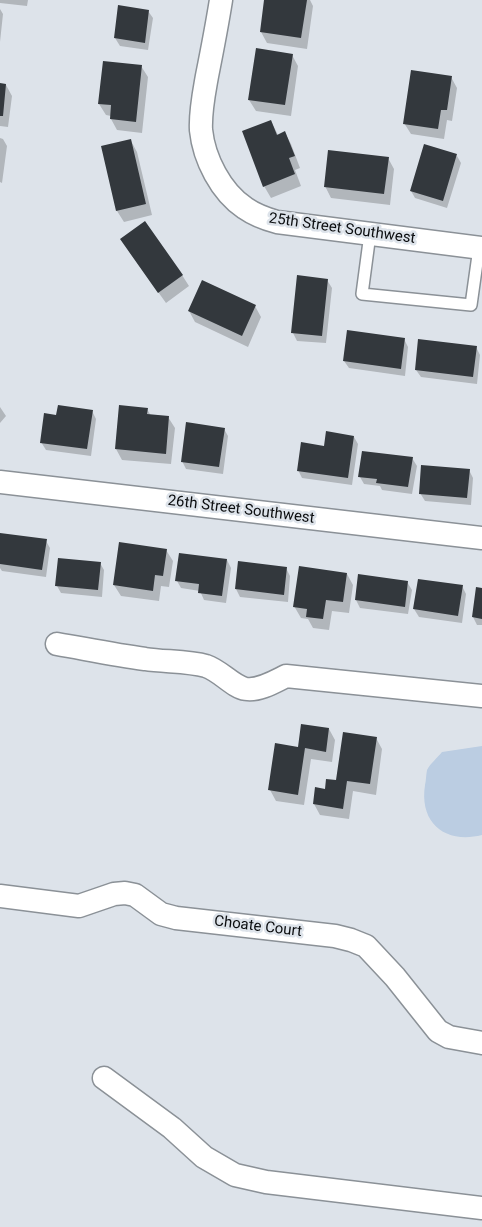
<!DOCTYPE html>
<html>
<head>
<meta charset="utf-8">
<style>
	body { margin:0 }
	canvas { display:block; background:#dde3ea }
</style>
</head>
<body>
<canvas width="482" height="1227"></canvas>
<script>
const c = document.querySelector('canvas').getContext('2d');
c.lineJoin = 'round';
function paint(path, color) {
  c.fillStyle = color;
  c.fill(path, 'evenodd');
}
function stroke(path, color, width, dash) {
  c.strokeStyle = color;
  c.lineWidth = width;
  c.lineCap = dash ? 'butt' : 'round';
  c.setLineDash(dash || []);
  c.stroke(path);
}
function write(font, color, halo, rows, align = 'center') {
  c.font = font + ' Roboto,sans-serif';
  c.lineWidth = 5;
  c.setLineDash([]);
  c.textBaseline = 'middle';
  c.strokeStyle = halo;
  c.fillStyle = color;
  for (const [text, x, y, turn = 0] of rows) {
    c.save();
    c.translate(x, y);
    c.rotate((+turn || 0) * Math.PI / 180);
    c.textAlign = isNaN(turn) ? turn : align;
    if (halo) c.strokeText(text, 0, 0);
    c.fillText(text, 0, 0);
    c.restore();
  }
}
paint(new Path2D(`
	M482 746V835C446 844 419 824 425 785 426 781 426 775 427 770 430 764 438 757 442 752Z`), '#bbcde2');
paint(new Path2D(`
	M0 0H28L27 6 0 3Z
	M266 0H310L313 6 307 49 267 43 261 32Z
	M0 9 3 14 0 42Z
	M148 11 153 18 148 50 120 46 115 38Z
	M292 55 298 66 291 116 256 111 249 100Z
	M141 66 148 77 142 133 117 130 111 119V116L106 115 99 104Z
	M451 77 457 88 452 121 447 120 444 139 411 134 404 123Z
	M0 85H6L12 96 8 127 0 126Z
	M271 121 278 135 285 133 291 144 300 168 295 170 301 186 271 198 264 186 244 132Z
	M0 138 3 139 7 146 2 183 0 182Z
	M131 141 137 152 152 215 124 222 117 211 103 147Z
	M457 156 461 163 447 208 415 198 411 191Z
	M388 158 394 169 390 205 331 198 325 186Z
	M128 250 182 275 189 286 166 303Z
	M327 280 332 288 326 343 297 341 293 333Z
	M255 306 261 317 248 347 195 322 189 311Z
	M404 339 408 347 405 376 349 368 344 361Z
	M476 347 480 355 477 384 421 377 416 370Z
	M0 407 6 416 0 423Z
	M147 409 151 416 168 417 175 428 171 464 122 460 116 449Z
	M92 411 96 419 91 456 46 450 41 442 57 417Z
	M224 429 228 436 223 474 186 469 182 461Z
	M354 437 358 444 352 485 302 478 298 470 325 447Z
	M412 458 417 466 412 494 382 490 380 486 364 484 360 477Z
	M469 470 473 478 471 505 425 501 420 493Z
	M46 541 50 548 46 577 2 571 0 568V545Z
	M166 550 173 561 169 587 161 586 159 601 121 596 114 585Z
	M227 560 231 568 226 603 204 600 200 591 181 588 177 581Z
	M100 563 104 570 102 597 61 593 57 586Z
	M286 568 290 576 288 602 240 597 236 589Z
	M347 574 353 585 349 613 332 611 329 630 313 628 308 619 301 618 294 606Z
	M407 582 412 590 408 614 360 608 356 600Z
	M462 586 466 594 462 623 419 617 414 609Z
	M482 589V625H477L473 617Z
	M329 729 335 740 332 762 311 759 304 805 276 801 270 790 299 748Z
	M376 738 382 749 376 795 353 791 349 819 320 815 314 804 326 790 337 782Z`), '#0003');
paint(new Path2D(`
	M264 0H307L301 38 260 32Z
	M118 5 149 10 145 43 114 38Z
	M256 48 293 54 285 105 248 100Z
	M103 61 142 65 136 122 110 119 111 105 98 104Z
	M411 70 452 76 447 110H441L438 129 403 124Z
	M0 83 6 84 3 116H0Z
	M271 120 277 135 285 131 295 156 289 158 295 174 263 187 242 131Z
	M131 139 146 204 116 211 101 146Z
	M424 144 457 154 443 201 410 191Z
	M328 150 389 157 384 194 324 187Z
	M145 221 183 275 158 293 120 239Z
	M297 275 328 279 322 336 291 333Z
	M202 280 256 305 242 336 188 311Z
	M347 330 405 338 401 369 343 361Z
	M418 339 477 346 473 377 415 370Z
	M58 405 93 410 87 449 40 443 44 413 56 415Z
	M119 405 148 408 147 414 169 416 166 454 115 449Z
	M186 422 225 428 219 467 181 462Z
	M326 431 354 436 348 478 297 471 301 442 324 446Z
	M362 451 413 457 408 487 376 483 377 479 358 477Z
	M421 465 470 469 467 498 419 494Z
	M0 533 47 539 42 570 0 564Z
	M119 542 167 549 163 576 155 575 153 591 113 585Z
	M179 553 227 559 222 596 198 593 199 584 175 581Z
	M58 558 101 562 98 590 55 586Z
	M238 561 287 567 284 595 235 589Z
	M299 566 347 573 343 602 326 600 323 619 306 617 307 609 293 607Z
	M358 574 408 581 405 607 355 600Z
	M418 579 463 585 458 616 413 609Z
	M476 587 482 588V619L472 617Z
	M301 724 329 728 326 752 305 748 298 795 268 790 275 743 298 747Z
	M343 732 377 737 370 784 347 781 343 809 313 804 315 787 325 789 326 779 336 780Z`), '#33383d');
const service = new Path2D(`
	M370 234 362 294 471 305 479 248`);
const minor = new Path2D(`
	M221 0C217 25 212 51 207 76 204 93 200 112 201 130 204 159 221 192 245 208 255 215 266 219 277 222L482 248
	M0 482 482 538
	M57 644C86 649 115 655 145 659 164 662 188 661 206 666 221 671 233 687 246 689 259 691 274 682 286 676L482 696
	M0 896 79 906 114 894 125 893 135 895 161 914 176 918 335 936 351 940 366 946 395 977 438 1031 449 1037 482 1043
	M104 1078 172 1128 204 1157 235 1175 266 1182 482 1208`);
stroke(service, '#8b9197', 14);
stroke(minor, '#8b9197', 25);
stroke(service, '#fff', 11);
stroke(minor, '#fff', 22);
write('15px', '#0b0d0f', '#dde3ea', [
	["25th Street Southwest",342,229,8],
	["26th Street Southwest",241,510,7],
	["Choate Court",258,927,7]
]);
</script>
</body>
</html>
